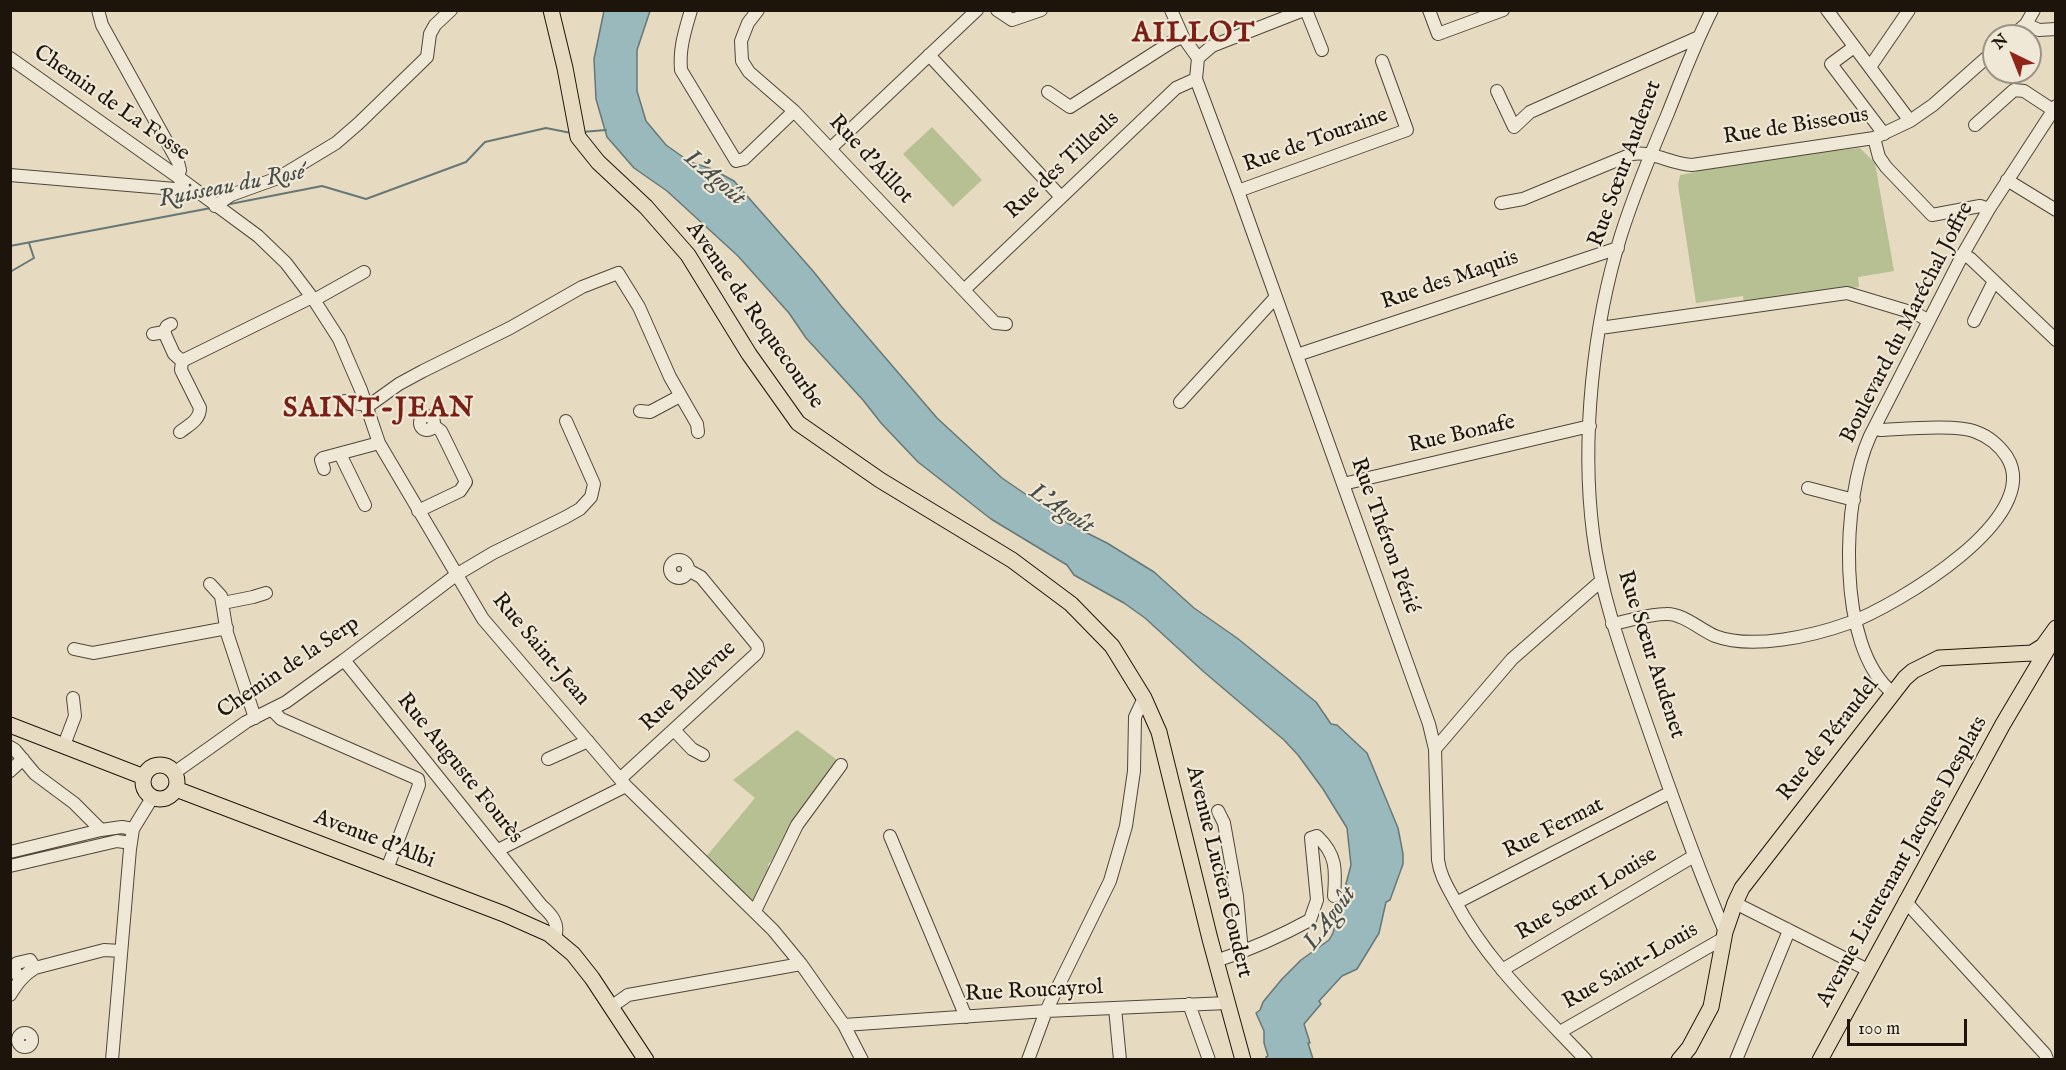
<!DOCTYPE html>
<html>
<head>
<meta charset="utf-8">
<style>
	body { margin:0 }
	#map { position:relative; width:2066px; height:1070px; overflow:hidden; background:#e6dbc1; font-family:"IM FELL English",serif }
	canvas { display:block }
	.frame { position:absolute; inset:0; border:12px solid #1d150c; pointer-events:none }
	.north { position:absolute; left:1982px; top:24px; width:60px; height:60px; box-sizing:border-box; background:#efe8d7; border:2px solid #9b9486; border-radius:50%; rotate:317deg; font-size:16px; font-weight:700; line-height:24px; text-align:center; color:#1d150c }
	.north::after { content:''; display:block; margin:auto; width:21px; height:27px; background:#8f2418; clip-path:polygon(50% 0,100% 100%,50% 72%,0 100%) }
	.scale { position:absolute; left:1847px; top:1019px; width:120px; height:27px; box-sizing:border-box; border:3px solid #1d150c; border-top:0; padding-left:8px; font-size:18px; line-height:21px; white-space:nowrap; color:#1d150c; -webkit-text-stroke:4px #efe8d7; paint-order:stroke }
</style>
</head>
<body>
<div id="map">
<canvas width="2066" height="1070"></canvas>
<div class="frame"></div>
<div class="north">N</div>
<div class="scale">100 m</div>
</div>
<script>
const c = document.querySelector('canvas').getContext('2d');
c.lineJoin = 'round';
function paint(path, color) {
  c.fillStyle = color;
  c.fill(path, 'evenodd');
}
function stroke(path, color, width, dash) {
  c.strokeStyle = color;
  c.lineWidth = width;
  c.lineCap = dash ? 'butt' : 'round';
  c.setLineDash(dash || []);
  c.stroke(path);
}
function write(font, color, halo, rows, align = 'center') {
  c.font = font + ' "IM FELL English",serif';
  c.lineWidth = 4.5;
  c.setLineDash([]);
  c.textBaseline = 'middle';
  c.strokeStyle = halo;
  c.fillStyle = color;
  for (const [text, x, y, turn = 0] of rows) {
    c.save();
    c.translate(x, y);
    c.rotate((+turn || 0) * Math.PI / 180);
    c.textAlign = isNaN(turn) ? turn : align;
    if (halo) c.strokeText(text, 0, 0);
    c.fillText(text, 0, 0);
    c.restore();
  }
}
paint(new Path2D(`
	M932 127 982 180 953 207 903 154Z
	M1839 145 1840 150 1860 148 1875 163 1894 271 1858 277 1859 287 1744 304 1743 296 1696 303 1678 185 1680 175 1696 172 1700 167Z
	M797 730 840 762 795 824 790 825 776 858 768 864 769 868 753 901 705 858 755 798 733 780Z`), '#b6c092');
const water = new Path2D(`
	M604 11H650L637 50V91L646 121 666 145 690 162 712 169 734 181 813 271 841 306 937 418 1002 478 1069 524 1107 543 1154 572 1194 608 1237 638 1316 702 1331 724 1337 725 1367 753 1398 828 1403 854V864L1390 900 1386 902 1379 933 1357 969 1342 976 1319 1001 1321 1004 1304 1024 1310 1043H1308L1313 1059H1266V1057L1268 1056 1264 1043V1031L1256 1013 1260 1010 1263 1002 1282 979 1301 960 1329 940 1333 933 1351 865 1347 828 1323 789 1298 755 1284 740 1204 672 1145 618 1124 603 1074 575 1067 565 991 519 918 462 881 423 863 400 806 338 789 313 738 256 667 191 634 168 607 137 596 99 594 59Z`);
paint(water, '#99b9bc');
stroke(water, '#677776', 1.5);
stroke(new Path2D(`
	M582 132 606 130
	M225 205 322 186 366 199 466 162 485 142 546 128 571 133
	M10 246 211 208
	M10 272 34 258 29 243`), '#677776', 2);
const minor = new Path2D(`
	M98 10 102 25 178 162 180 170 178 177
	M691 10C685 31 679 48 681 70L736 161 744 159 794 111
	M758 10 748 23 741 41 742 61 749 72 794 111 995 323 1006 324
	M997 10 1012 20 1041 10
	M1171 10 1183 37 1198 58 1196 79 1238 191 1429 724 1435 749 1438 860C1440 875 1447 886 1454 899 1486 961 1538 1009 1586 1060
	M1306 10 1322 50
	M1429 10 1438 34 1503 10
	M1712 10C1695 43 1682 78 1668 113 1651 153 1634 194 1621 235 1593 325 1581 439 1593 533 1601 597 1624 658 1645 719 1670 791 1695 862 1725 932
	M1827 10 1910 121
	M2026 24 2039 30 2056 29
	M2012 36 2026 24 2034 10
	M1854 47 1831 64 1884 134
	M929 55 1061 197
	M10 58 178 177 258 236 286 263 314 300 339 339 361 390 379 443 483 619 626 786 773 930 801 964 844 1025 862 1060
	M1198 58 1212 46 1304 10
	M1870 67 1909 10
	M1497 91 1514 127 1530 112 1699 37
	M1048 92 1070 107 1173 41 1183 37
	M1975 125 2014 90 2024 91 2056 112
	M1874 138 1879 157 1886 167 1932 215 1980 206 1989 209
	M831 148 977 10
	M10 175 175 189 187 184
	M2007 180 2056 210
	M1238 191 1407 130 1382 61
	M1501 203 1523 199 1632 154C1653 151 1671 164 1692 165L1874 138 1910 121 1933 105 1994 51
	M215 206 231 195 278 178 336 143 359 123 427 57 430 34 435 25 451 10
	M1963 254 1971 259 2056 340
	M964 290 1176 88 1196 79
	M314 300 364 272
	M1974 321 1994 281
	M1600 328 1847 293 1917 314 1929 321
	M164 332 174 354 182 361
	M153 334 164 332 167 326 171 324
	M1297 355 1618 248
	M345 401 360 404 366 402
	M1180 402 1275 298
	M367 407 399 384 423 371 510 328 582 287 618 273 639 307 670 377 697 424 698 432
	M640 411 650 412 680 396
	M420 423a7 7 0 1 1 14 0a7 7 0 1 1-14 0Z
	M180 432C189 425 200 420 200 408L181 370 182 361 312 297
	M340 454 365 505
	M324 469 321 460 323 458 379 443
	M1343 484 1590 426
	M1808 488 1854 500
	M418 511 460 491 466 482 441 431 433 425
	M670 569a9 9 0 1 1 18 0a9 9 0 1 1-18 0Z
	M210 584 221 596 227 633 255 718
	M223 603 253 597 266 593
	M1612 624C1629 621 1648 614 1666 614 1682 613 1701 630 1715 636 1752 650 1813 636 1849 623 1895 606 2045 518 2007 457 2000 446 1988 436 1976 432 1957 424 1903 429 1880 430L1875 428
	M74 649 93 653 227 628
	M344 660 541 905C551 914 560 923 555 938
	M1893 693C1835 647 1842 497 1870 436L1963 254 1989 209 2056 106
	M272 710 281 719 418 779 419 785 387 869
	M674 730 692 749 703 755
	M64 745 75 716 73 698
	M10 747 15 750 35 774 74 803 101 830
	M1435 749 1512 659 1601 581
	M548 759 588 741
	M10 771 23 759
	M174 773 246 722 286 702 344 660 456 575 493 553 566 517 580 509 591 497 594 484 566 421
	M620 779 756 654 758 650 757 645 701 577 688 570
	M1218 811 1224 823 1237 896 1242 953
	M890 836 966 1017
	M498 850 626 786
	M10 852 101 830 122 827 133 829
	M10 866 117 841 131 843
	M1905 901 2045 1054 2047 1059
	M1456 903 1671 792
	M1735 903 1866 969 1867 973
	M755 911 797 825 841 765
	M1216 961C1249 950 1279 937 1310 920L1317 900 1311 838 1317 836C1337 855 1336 870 1334 896
	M1502 970 1694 856
	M20 980 14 969 17 963 30 960 35 968
	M10 995C17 984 23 975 35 968L104 950 121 951
	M1189 1004 1209 1060
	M611 1007 628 995 801 964
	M1115 1008 1120 1060
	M844 1025 1046 1011 1227 1003
	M1560 1032 1724 938
	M18 1040a7 7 0 1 1 14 0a7 7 0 1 1-14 0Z
	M112 1060 130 849 133 829 152 798
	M1028 1060 1046 1011 1110 881 1126 826 1134 771 1135 717 1144 698
	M1736 1060 1788 933 1787 929`);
const major = new Path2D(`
	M551 10 565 68 578 137 598 162 646 207 688 255 749 354 798 423 880 480 1012 560 1071 604 1112 646 1144 698 1159 732 1210 939 1243 1060
	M10 725 144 777
	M143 782a17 17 0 1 1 34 0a17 17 0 1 1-34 0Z
	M176 789 504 914 549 934 573 954 592 978 646 1060
	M1679 1060 1689 1048 1711 1007 1725 932 1735 903 1742 888 1905 678 1913 671 1939 658 2032 653 2043 646 2056 628
	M1820 1060 2003 724 2051 643`);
stroke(minor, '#4f4639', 14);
stroke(major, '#1d150c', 17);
stroke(minor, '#efe8d7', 12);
stroke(major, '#e6dbc1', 15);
write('22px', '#1d150c', '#efe8d7', [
	["Chemin de La Fosse",111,104,35],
	["Rue de Bisseous",1796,127,-9],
	["Rue de Touraine",1316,141,-20],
	["Rue d'Aillot",870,160,47],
	["Rue Sœur Audenet",1626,164,-70],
	["Rue des Tilleuls",1063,166,-43],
	["Rue des Maquis",1450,281,-19],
	["Avenue de Roquecourbe",754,316,55],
	["Boulevard du Maréchal Joffre",1908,323,-63],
	["Rue Bonafe",1462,435,-13],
	["Rue Théron Périé",1384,536,70],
	["Rue Saint-Jean",540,650,50],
	["Rue Sœur Audenet",1650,655,72],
	["Chemin de la Serp",289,668,-34],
	["Rue Bellevue",689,687,-43],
	["Rue de Péraudel",1829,740,-52],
	["Rue Auguste Fourès",459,769,51],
	["Rue Fermat",1554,829,-27],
	["Avenue d'Albi",374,840,21],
	["Avenue Lieutenant Jacques Desplats",1903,862,-61],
	["Avenue Lucien Coudert",1218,872,76],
	["Rue Sœur Louise",1587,895,-31],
	["Rue Saint-Louis",1631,967,-30],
	["Rue Roucayrol",1034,992,-3]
]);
write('italic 24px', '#484e4a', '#efe8d7', [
	["L'Agoût",714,179,40],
	["Ruisseau du Rosé",232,187,-11],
	["L'Agoût",1061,510,33],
	["L'Agoût",1331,919,-54]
]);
c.letterSpacing = '1.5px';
write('bold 28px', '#7a1f14', '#efe8d7', [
	["AILLOT",1194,35],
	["SAINT-JEAN",379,410]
]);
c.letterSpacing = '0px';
</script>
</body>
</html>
